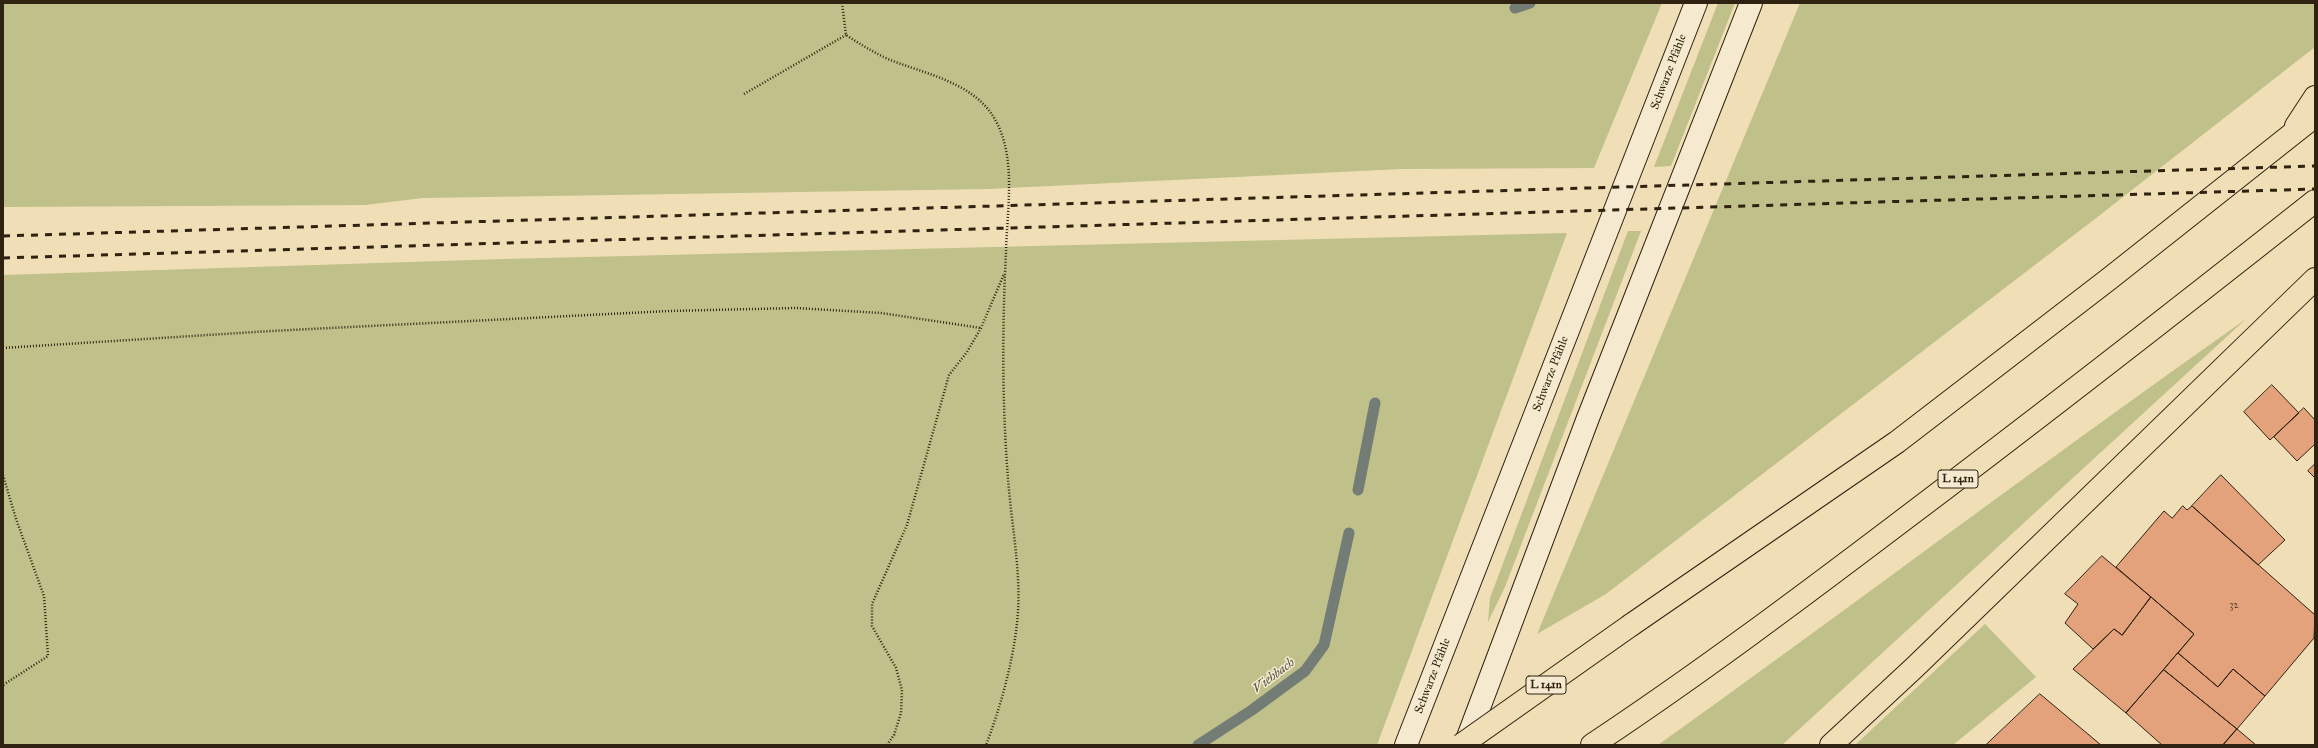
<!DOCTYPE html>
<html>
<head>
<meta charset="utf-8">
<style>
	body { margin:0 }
	#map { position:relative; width:2318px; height:748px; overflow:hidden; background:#efdeb6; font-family:"IM FELL Great Primer",serif }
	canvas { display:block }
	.frame { position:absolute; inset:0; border:4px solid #2f2210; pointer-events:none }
</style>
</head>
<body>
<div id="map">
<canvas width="2318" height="748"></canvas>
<div class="frame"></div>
</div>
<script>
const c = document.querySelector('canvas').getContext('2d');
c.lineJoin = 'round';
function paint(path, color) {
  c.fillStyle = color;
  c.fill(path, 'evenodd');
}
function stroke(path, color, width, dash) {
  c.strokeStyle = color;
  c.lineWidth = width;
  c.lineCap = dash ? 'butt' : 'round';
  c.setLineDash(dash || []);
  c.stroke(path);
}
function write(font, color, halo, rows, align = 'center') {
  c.font = font + ' "IM FELL Great Primer",serif';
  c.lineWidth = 3;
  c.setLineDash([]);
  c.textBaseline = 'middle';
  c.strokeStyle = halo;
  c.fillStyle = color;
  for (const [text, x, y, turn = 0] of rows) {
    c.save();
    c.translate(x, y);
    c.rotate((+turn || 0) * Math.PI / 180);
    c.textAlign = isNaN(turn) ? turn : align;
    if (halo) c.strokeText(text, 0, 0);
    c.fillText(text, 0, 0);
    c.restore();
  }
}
paint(new Path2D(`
	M3 3H1662L1594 168 1402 169 987 189 423 198 365 205 3 207Z
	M1718 3H1735L1671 166 1654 167Z
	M1800 3H2315V47L2100 215 1606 594 1537 634Z
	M1628 231H1641L1505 587 1488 622 1490 598Z
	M1567 233 1377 745H3V275L504 259Z
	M2246 319 1782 745H1658C1855 604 2048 458 2246 319Z
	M1985 624 2036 677 1953 745H1855Z`), '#bfc08a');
stroke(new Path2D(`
	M1515 8 1530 3
	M1358 490 1375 403
	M1198 745 1252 710 1305 671 1324 645 1349 533`), '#737d76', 11);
const building = new Path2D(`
	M2272 385 2299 413 2270 440 2244 412Z
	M2304 408 2315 420V444L2297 461 2274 437Z
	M2315 464V478L2308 471Z
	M2221 475 2285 540 2258 565 2192 506Z
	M2183 506 2187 510 2192 506 2315 615 2314 638 2265 696 2233 669 2218 687 2178 653 2194 634 2116 567 2164 511 2172 518Z
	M2102 556 2151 597 2122 635 2114 629 2093 649 2065 623 2078 604 2065 594Z
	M2151 597 2194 634 2126 713 2073 669 2114 629 2122 635Z
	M2178 653 2218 687 2233 669 2265 696 2237 729 2164 670Z
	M2164 670 2237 729 2223 745H2162L2126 713Z
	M2040 694 2101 745H1986Z
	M2237 729 2256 745H2223Z`);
paint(building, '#e3a17c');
stroke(building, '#2f2210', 1);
const secondary = new Path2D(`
	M1406 745 1696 3
	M1465 745 1588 418 1751 3`);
const trunk = new Path2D(`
	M2296 126 2315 97
	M1631 625 1897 442 2109 279 2315 116
	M1592 745C1696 676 1795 602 1894 527 2036 420 2176 311 2315 201
	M1831 745 1915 667 2315 279`);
stroke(secondary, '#2f2210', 24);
stroke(trunk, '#2f2210', 24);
stroke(new Path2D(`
	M842 3 846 35C860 44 873 52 888 59 922 73 968 81 991 113 1018 152 1007 207 1006 252 1002 330 1002 412 1009 490 1013 535 1022 579 1017 623 1013 662 1000 709 986 745
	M744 94 846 35
	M3 348 271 331 669 311 796 308 881 313 981 328
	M3 475 16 519 44 596 48 656 3 685
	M887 745 894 735 901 713 902 690 896 668 872 626V604L907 525 949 375 967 352 981 328 1004 274`), '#2f2210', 2.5, [1, 2]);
stroke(secondary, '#f5ead0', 22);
stroke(trunk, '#efdeb6', 22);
stroke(new Path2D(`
	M3 236 2315 166
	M3 258 2315 189`), '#2f2210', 3, [7, 7]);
const trunkBridge = new Path2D(`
	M1461 745 1631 625`);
stroke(trunkBridge, '#2f2210', 24, []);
stroke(trunkBridge, '#efdeb6', 22);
write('10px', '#5c422b', null, [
	["32",2234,606]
]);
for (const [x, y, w] of [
	[1958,479,40],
	[1546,685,40]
]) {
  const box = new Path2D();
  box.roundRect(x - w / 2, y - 9, w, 18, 3);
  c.fillStyle = '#f5ead0';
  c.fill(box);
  stroke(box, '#2f2210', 1);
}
write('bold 11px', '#2f2210', null, [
	["L 141n",1958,479],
	["L 141n",1546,685]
]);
write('12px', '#2f2210', '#f5ead0', [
	["Schwarze Pfähle",1669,72,-69],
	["Schwarze Pfähle",1551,374,-69],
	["Schwarze Pfähle",1433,676,-69]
]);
write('italic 13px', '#514f43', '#f5ead0', [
	["Viehbach",1274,676,-37]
]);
</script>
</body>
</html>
